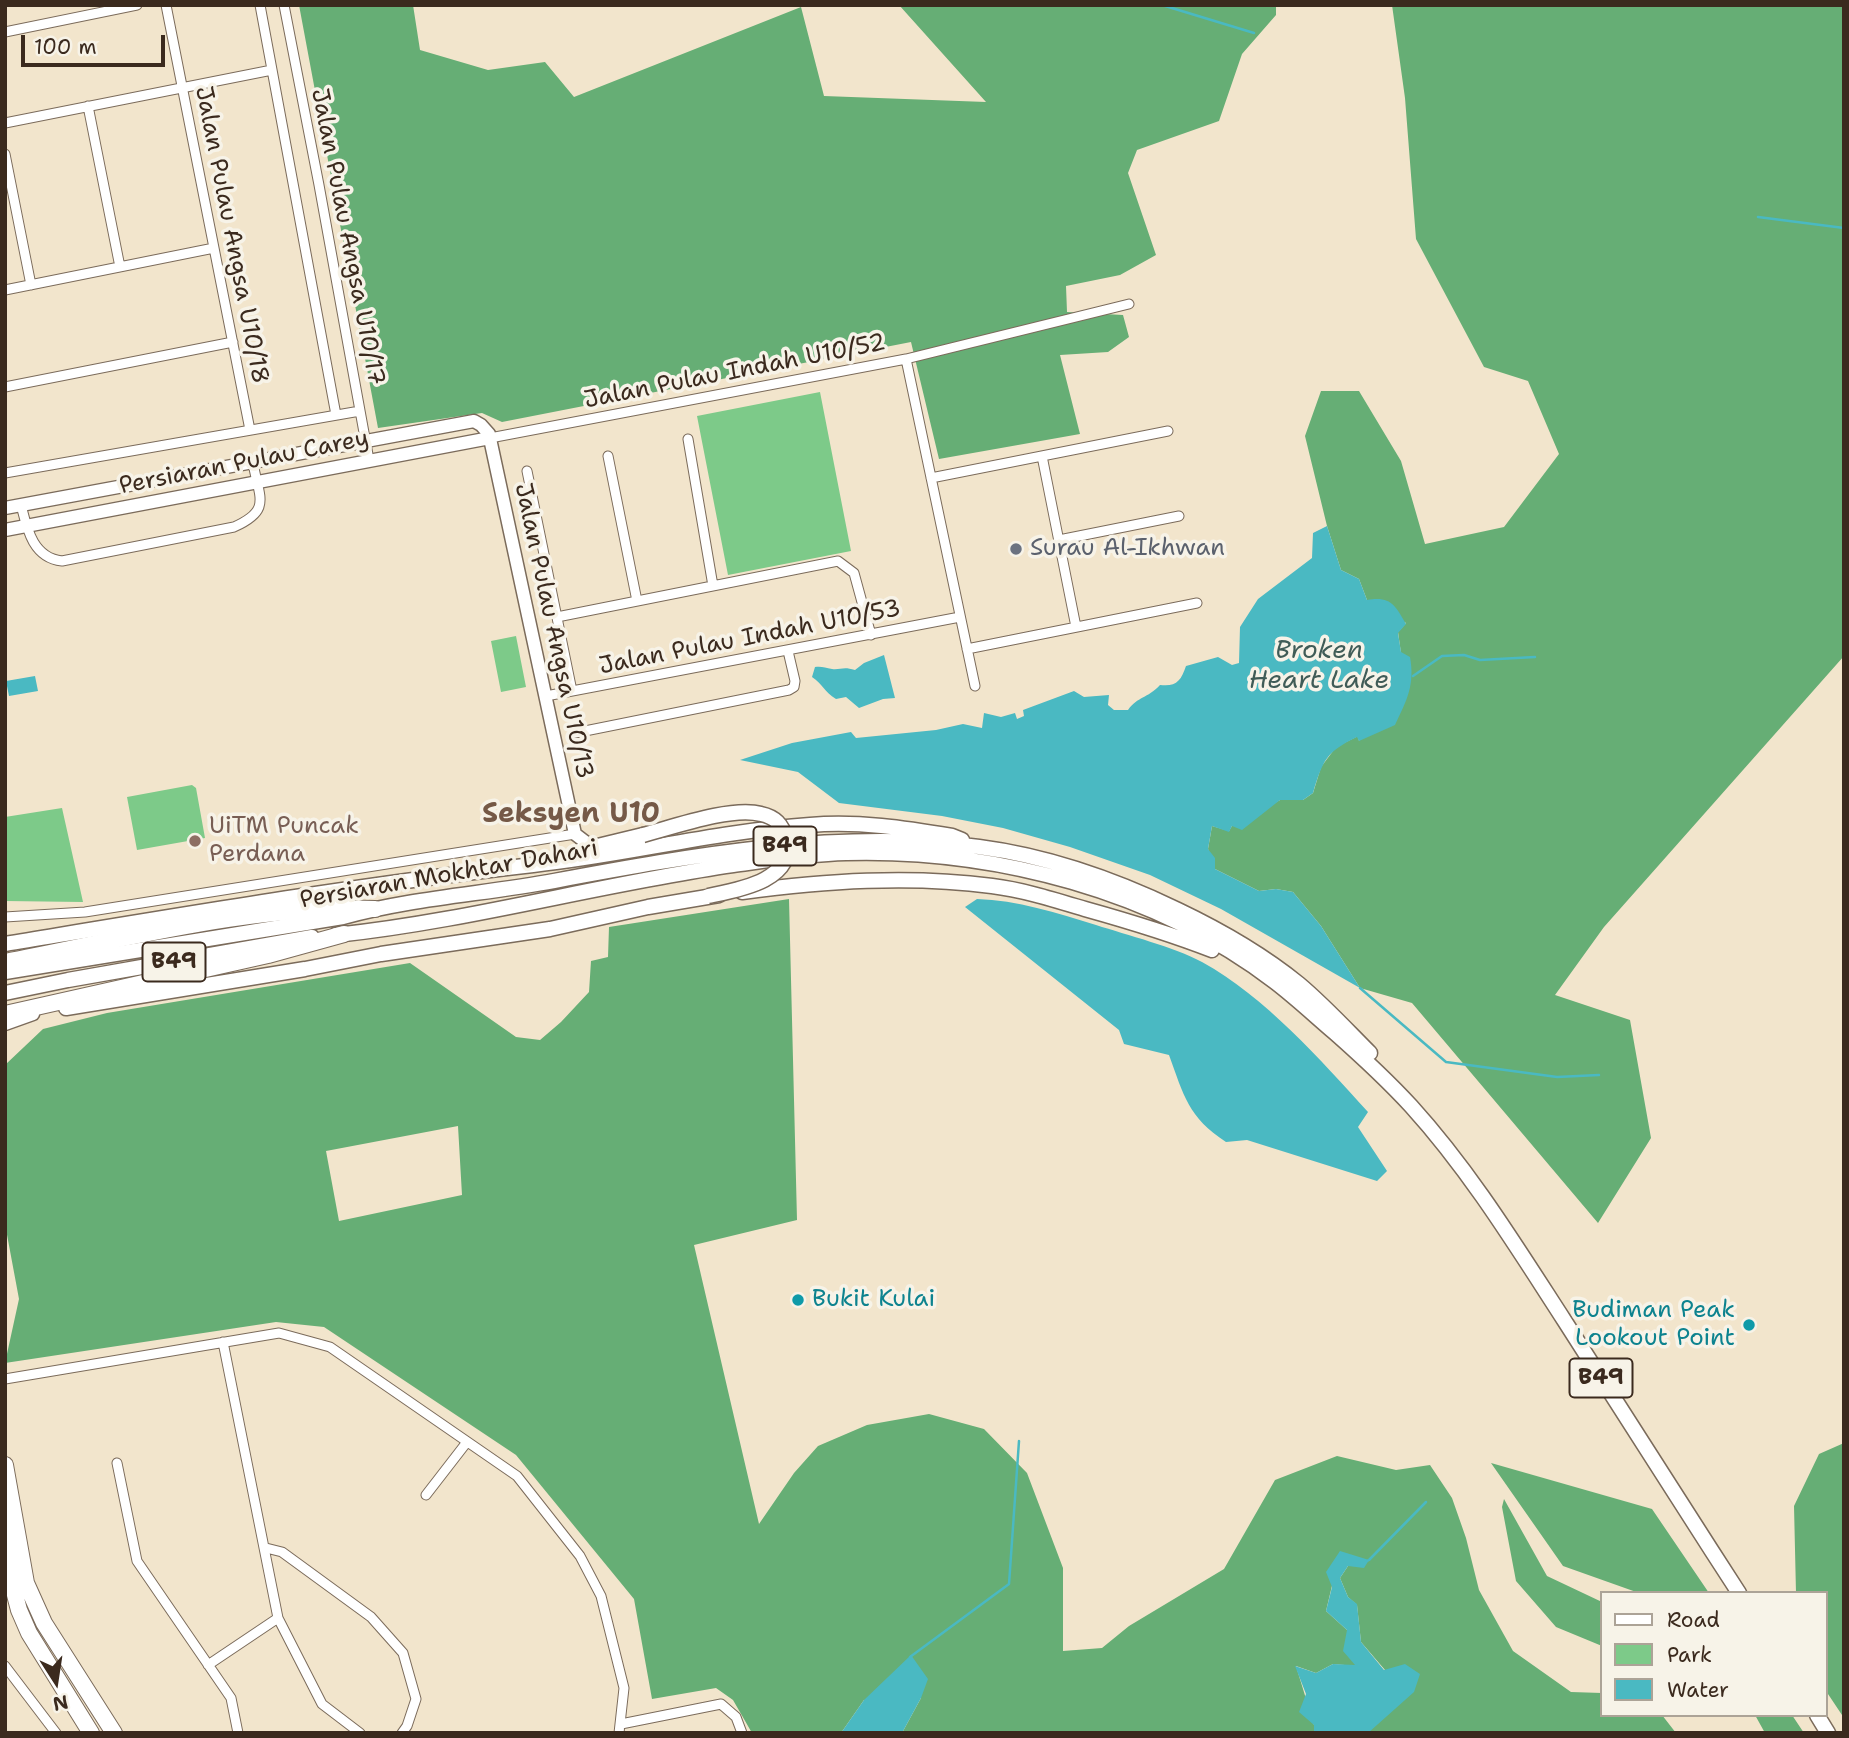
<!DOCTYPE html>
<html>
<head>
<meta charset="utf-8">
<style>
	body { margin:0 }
	#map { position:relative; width:1849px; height:1738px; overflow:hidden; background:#f2e5cc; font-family:"Shantell Sans",sans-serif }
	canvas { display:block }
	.frame { position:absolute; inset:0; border:7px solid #3b2a1e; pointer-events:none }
	.legend { position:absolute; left:1600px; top:1591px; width:228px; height:126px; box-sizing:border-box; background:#f7f3e8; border:2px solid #aca397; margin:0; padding:9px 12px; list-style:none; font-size:21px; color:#3b2a1e }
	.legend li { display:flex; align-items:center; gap:14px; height:35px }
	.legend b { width:35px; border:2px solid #aca397 }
	.north { position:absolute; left:21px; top:1647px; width:70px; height:70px; -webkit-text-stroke:5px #f7f3e8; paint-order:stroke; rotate:168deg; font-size:19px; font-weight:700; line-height:28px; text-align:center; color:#3b2a1e }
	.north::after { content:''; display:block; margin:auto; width:24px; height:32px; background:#3b2a1e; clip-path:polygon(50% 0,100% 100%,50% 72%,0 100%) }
	.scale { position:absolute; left:21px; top:35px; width:144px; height:32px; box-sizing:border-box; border:4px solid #3b2a1e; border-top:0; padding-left:9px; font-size:21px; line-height:24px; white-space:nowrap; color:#3b2a1e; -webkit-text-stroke:5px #f7f3e8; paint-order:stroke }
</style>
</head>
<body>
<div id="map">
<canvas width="1849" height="1738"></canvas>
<div class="frame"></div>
<ul class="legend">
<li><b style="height:9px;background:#fff"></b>Road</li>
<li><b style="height:19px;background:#7dca89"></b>Park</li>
<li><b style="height:19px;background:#4ab9c2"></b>Water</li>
</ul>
<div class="north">N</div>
<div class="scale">100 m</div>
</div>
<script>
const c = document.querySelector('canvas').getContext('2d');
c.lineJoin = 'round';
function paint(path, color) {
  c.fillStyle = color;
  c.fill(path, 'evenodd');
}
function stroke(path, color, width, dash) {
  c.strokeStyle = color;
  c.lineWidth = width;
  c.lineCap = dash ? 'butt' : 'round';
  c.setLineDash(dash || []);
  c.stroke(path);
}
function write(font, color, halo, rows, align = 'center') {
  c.font = font + ' "Shantell Sans",sans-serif';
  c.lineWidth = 7;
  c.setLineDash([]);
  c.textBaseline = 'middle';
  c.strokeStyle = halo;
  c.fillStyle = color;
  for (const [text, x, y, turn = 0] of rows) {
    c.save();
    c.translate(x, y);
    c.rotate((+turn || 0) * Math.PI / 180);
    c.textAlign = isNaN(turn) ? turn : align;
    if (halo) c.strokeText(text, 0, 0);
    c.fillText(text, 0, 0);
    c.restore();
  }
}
paint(new Path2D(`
	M820 392 851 551 728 575 697 416Z
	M516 636 526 687 501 692 491 641Z
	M192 785 196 788 205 838 137 850 127 797Z
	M62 808 83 902 5 901V817Z`), '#7dca89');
paint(new Path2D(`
	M299 5H413L420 50 488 70 545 62 574 97 801 7 824 96 986 102 899 5H1276V15L1242 54 1219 121 1137 150 1128 173 1156 255 1120 275 1066 286 1067 312 1123 315 1129 337 1108 352 1060 355 1080 434 939 459 911 342 502 422 482 413 378 428Z
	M1392 5H1844V656L1604 927 1555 995 1630 1020 1651 1138 1598 1223 1412 1003 1360 988 1321 926 1293 892 1276 889 1259 891 1215 869 1208 849 1212 826 1229 831 1232 826 1280 800H1303L1313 793 1321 767 1336 747 1358 736 1359 741 1401 653 1398 632 1406 623 1367 600 1359 579 1341 570 1327 526 1305 436 1321 391H1359L1401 461 1425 544 1504 527 1559 454 1528 381 1484 367 1416 239 1405 98Z
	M789 899 797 1220 694 1245 759 1524 794 1473 818 1446 867 1425 929 1414 984 1429 1027 1473 1063 1568V1651L1102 1648 1129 1626 1224 1569 1275 1480 1337 1456 1396 1470 1430 1465 1452 1498 1466 1538 1479 1590 1513 1651 1571 1692 1602 1693V1715H1662L1676 1733H1368L1385 1670 1361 1642 1357 1605 1348 1597 1340 1578 1348 1566 1340 1552 1326 1611 1347 1630 1356 1666 1333 1664 1316 1673 1296 1666 1314 1725V1733H902L921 1698 864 1700 841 1733H752L733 1700 716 1688 652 1699 634 1599 516 1455 324 1327 276 1322 5 1363 19 1299 5 1224V1065L43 1029 107 1013 410 963 516 1037 540 1040 561 1022 589 992 591 961 608 957 609 927ZM458 1126 462 1195 339 1221 326 1151Z
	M1844 1443V1718L1826 1691V1593H1796L1794 1506 1819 1454Z
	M1491 1463 1652 1509 1709 1593H1639L1563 1566Z
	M1504 1499 1547 1576 1602 1602V1646L1556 1627 1516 1581 1502 1507Z
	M1755 1715H1792L1804 1733H1765Z`), '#66ae75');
paint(new Path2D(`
	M1327 526 1341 570 1359 579 1367 600C1391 596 1395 605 1406 624L1398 633 1401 652 1410 657C1415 685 1407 700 1395 725L1359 741 1357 737C1326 752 1323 760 1313 793L1303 800H1280L1242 830 1232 826 1229 832 1212 826 1208 849 1215 858V869L1259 891 1276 889 1293 892 1321 926 1360 988 1221 909 1150 875 1070 847 1003 828 942 816 839 803 798 772 740 760 792 743 851 732 856 738 936 730 963 724 982 728 984 713 1001 717 1015 713 1017 719 1024 716 1023 710 1074 691 1084 697 1109 695 1108 705 1114 710H1128C1138 696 1147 699 1160 685 1176 687 1181 681 1186 666L1218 657 1232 665 1239 663 1240 627 1258 599 1312 558 1313 533Z
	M884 655 895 698 883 699 859 708 846 697 836 699C824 692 823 684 812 677L815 667C822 666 825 668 832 669 841 670 843 666 855 670L864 663Z
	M35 676 38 691 9 696 6 681Z
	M977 899C1017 900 1057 913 1096 925 1127 935 1174 947 1202 962 1265 997 1320 1059 1368 1112L1358 1127 1387 1171 1377 1181 1247 1140 1226 1142C1188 1117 1184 1096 1169 1055L1124 1044 1119 1030 965 907Z
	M1340 1551 1369 1560 1364 1568 1348 1566 1340 1578 1348 1597 1357 1604 1361 1642 1384 1670 1405 1664 1420 1674 1414 1692 1368 1733H1314V1725L1299 1712 1306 1694 1295 1666 1316 1673 1333 1664 1355 1665 1343 1651 1347 1630 1326 1611 1332 1587 1326 1572Z
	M911 1655 928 1679 921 1698 902 1733H841L864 1700Z`), '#4ab9c2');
stroke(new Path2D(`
	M1162 5 1254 33
	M1758 217 1844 228
	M1413 676 1442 656 1464 655 1480 660 1535 657
	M1360 988 1446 1062 1557 1077 1599 1075
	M1367 1561 1369 1560 1426 1502
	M910 1657 1009 1584 1019 1441`), '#4ab9c2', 2.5);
const street = new Path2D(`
	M166 5 250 430
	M260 5 336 415
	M284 5 319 185 369 460
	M5 32 137 5
	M88 106 120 267
	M5 123 272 70
	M5 154 31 285
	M5 290 214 248
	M906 359 1129 304
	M5 387 233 342
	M490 438 906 359 975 686
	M688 439 713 586
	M608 456 637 601
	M1042 456 1076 627
	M527 471 572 691
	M5 473 360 411
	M931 478 1168 431
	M21 505C27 529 33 558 62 561L234 527C272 510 259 498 253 463
	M1059 540 1179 516
	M557 617 838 561 854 573 871 635
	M967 649 1197 603
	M546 696 960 617
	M575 733 789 690 794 687 795 681 788 651
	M5 917 85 912 575 834
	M223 1342 278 1618 322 1704 360 1733
	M5 1379 279 1333 330 1347 517 1476 580 1556 601 1596 624 1688 619 1733
	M117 1463 137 1561 231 1698 238 1733
	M426 1495 467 1442
	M266 1548 282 1552 371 1617 403 1653 416 1699 407 1726 402 1733
	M208 1665 278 1618
	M5 1666 56 1733
	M621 1724 721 1704 736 1717 742 1733`);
const secondary = new Path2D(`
	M5 508 474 421 481 425 489 434 575 834 592 847
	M5 530 490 438
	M5 1024 33 1014
	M5 1523 9 1549 16 1567`);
const primary = new Path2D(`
	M581 850 643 835
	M742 892C825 881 909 875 992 886 1024 890 1055 900 1085 909 1128 921 1171 934 1212 950
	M336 935C469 921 600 884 733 865 770 860 808 854 846 853 995 849 1156 891 1275 982 1296 998 1315 1016 1335 1033 1361 1056 1387 1080 1411 1106 1470 1171 1516 1246 1564 1320 1622 1410 1680 1502 1739 1593
	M5 944C181 915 356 885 533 865 626 855 717 831 810 825 858 821 905 828 952 836L962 840
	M5 972 343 917C412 898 484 894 554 881 694 855 837 829 979 847 1048 856 1116 880 1178 910 1220 930 1262 954 1299 984 1324 1005 1347 1030 1370 1053
	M5 993 68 980 312 937
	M66 1008 305 969 381 954 550 929 648 907 719 895
	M1817 1715 1828 1733`);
const highway = new Path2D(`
	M5 962C121 940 257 904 375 909
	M5 1014 268 955 344 934
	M5 1465 26 1583 44 1623 114 1733
	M5 1557 19 1610 29 1633 91 1733`);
stroke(street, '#7b6b5b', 11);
stroke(secondary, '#7b6b5b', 15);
stroke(primary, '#7b6b5b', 17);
stroke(highway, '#7b6b5b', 18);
stroke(street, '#fff', 9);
stroke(secondary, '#fff', 12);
stroke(primary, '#fff', 14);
stroke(highway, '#fff', 16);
const primaryBridge = new Path2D(`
	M643 835C673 827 732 806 761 814 775 817 782 824 786 839 796 881 737 890 708 896`);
stroke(primaryBridge, '#7b6b5b', 17, []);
stroke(primaryBridge, '#fff', 14);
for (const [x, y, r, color] of [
	[1016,549,7,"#6b7280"],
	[195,841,7,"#8d6e63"],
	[798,1300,7,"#0f9aa8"],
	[1749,1325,7,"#0f9aa8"]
]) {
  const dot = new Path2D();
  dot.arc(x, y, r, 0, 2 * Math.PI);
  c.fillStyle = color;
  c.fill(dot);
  stroke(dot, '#f7f3e8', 2.5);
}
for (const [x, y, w] of [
	[785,846,63],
	[174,962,63],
	[1601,1378,63]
]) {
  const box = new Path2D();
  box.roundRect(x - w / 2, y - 19.5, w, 39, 5);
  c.fillStyle = '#f7f3e8';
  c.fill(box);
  stroke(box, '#3b2a1e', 2);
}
write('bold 23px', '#3b2a1e', null, [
	["B49",785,846],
	["B49",174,962],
	["B49",1601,1378]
]);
write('24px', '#3b2a1e', '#f7f3e8', [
	["Jalan Pulau Angsa U10/18",231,235,79],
	["Jalan Pulau Angsa U10/17",347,237,79],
	["Jalan Pulau Indah U10/52",735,372,-11],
	["Persiaran Pulau Carey",244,463,-11],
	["Jalan Pulau Angsa U10/13",553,631,78],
	["Jalan Pulau Indah U10/53",750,638,-11],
	["Persiaran Mokhtar Dahari",449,875,-10]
]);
write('24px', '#5b616d', '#f7f3e8', [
	["Surau Al-Ikhwan",1030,549]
], 'left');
write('24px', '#785e54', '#f7f3e8', [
	["UiTM Puncak",209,827],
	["Perdana",209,855]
], 'left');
write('24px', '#0d838f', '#f7f3e8', [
	["Bukit Kulai",812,1300],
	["Budiman Peak",1735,1311,"right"],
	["Lookout Point",1735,1339,"right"]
], 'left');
write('italic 26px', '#405c57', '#f7f3e8', [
	["Broken",1319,651],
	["Heart Lake",1319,681]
]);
write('bold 28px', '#755947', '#f7f3e8', [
	["Seksyen U10",571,815]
]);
</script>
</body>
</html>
